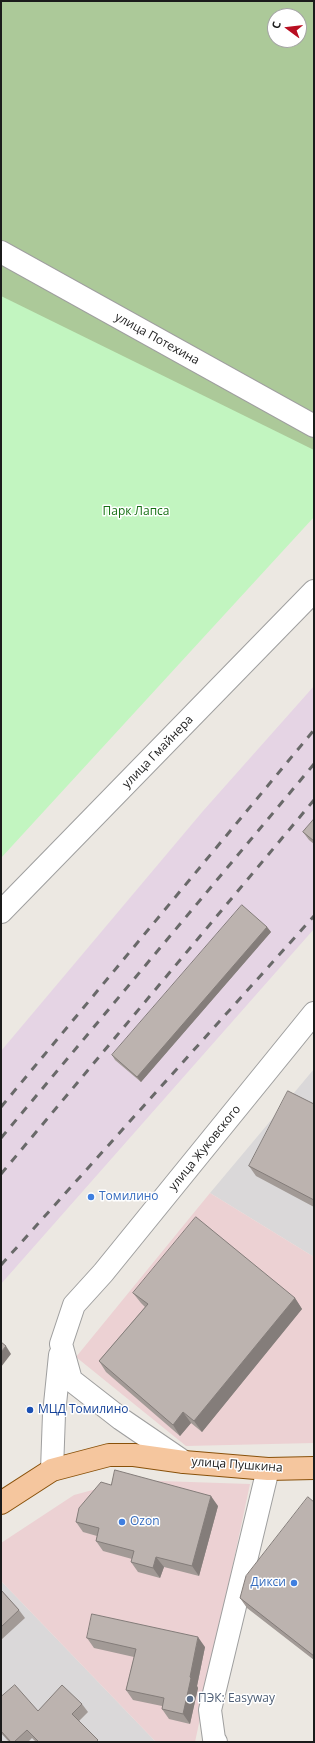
<!DOCTYPE html>
<html>
<head>
<meta charset="utf-8">
<style>
	body { margin:0 }
	#map { position:relative; width:315px; height:1743px; overflow:hidden; background:#ece8e2; font-family:"Open Sans",sans-serif }
	canvas { display:block }
	.frame { position:absolute; inset:0; border:2px solid #1b1b1b; pointer-events:none }
	.north { position:absolute; left:267px; top:8px; width:40px; height:40px; box-sizing:border-box; background:#fff; border:1px solid #a4a4a4; border-radius:50%; rotate:285deg; font-size:11px; font-weight:700; line-height:16px; text-align:center; color:#1b1b1b }
	.north::after { content:''; display:block; margin:auto; width:14px; height:18px; background:#b90e21; clip-path:polygon(50% 0,100% 100%,50% 72%,0 100%) }
</style>
</head>
<body>
<div id="map">
<canvas width="315" height="1743"></canvas>
<div class="frame"></div>
<div class="north">С</div>
</div>
<script>
const c = document.querySelector('canvas').getContext('2d');
c.lineJoin = 'round';
function paint(path, color) {
  c.fillStyle = color;
  c.fill(path, 'evenodd');
}
function stroke(path, color, width, dash) {
  c.strokeStyle = color;
  c.lineWidth = width;
  c.lineCap = dash ? 'butt' : 'round';
  c.setLineDash(dash || []);
  c.stroke(path);
}
function write(font, color, halo, rows, align = 'center') {
  c.font = font + ' "Open Sans",sans-serif';
  c.lineWidth = 3;
  c.setLineDash([]);
  c.textBaseline = 'middle';
  c.strokeStyle = halo;
  c.fillStyle = color;
  for (const [text, x, y, turn = 0] of rows) {
    c.save();
    c.translate(x, y);
    c.rotate((+turn || 0) * Math.PI / 180);
    c.textAlign = isNaN(turn) ? turn : align;
    if (halo) c.strokeText(text, 0, 0);
    c.fillText(text, 0, 0);
    c.restore();
  }
}
paint(new Path2D(`
	M314 1069V1257L210 1193Z
	M1 1581 156 1742H1Z`), '#dad8d9');
paint(new Path2D(`
	M210 1193 314 1257V1443L186 1446 76 1357Z
	M130 1480 250 1484 195 1742H156L1 1581V1543L74 1495Z`), '#ecd1d3');
paint(new Path2D(`
	M314 686V929L1 1284V1051L203 811Z`), '#e5d4e4');
paint(new Path2D(`
	M1 1H314V509L1 856ZM275 16H299V40H275Z`), '#acc999');
paint(new Path2D(`
	M1 296 314 450V517L1 858Z`), '#c2f5c0');
const minor = new Path2D(`
	M1 252 314 426
	M1 912 314 591
	M184 1462 121 1419 71 1380 61 1344 74 1305 103 1273 314 1013
	M52 1470 54 1414 60 1355
	M216 1742 214 1739 210 1710 268 1469`);
const major = new Path2D(`
	M1 1503 52 1470 109 1455H134L184 1462 268 1469 314 1468`);
stroke(minor, '#9f9f9f', 24);
stroke(major, '#89510a', 24);
stroke(minor, '#fff', 22);
stroke(major, '#f5c69e', 22);
stroke(new Path2D(`
	M1 1107 314 730
	M1 1138 314 764
	M1 1174 314 800
	M1 1265 314 916`), '#696969', 3, [8, 8]);
paint(new Path2D(`
	M314 819V844L309 840 303 832Z
	M267 927 271 932 141 1082 115 1060 112 1055Z
	M314 1104V1207L256 1176 249 1166Z
	M133 1293 295 1298 302 1309 202 1432 191 1423 180 1436 106 1372 99 1361 145 1307 141 1303Z
	M111 1485 218 1506 199 1576 164 1567 160 1578 138 1572 131 1562 132 1559 103 1551 96 1541 97 1536 83 1532 76 1522Z
	M314 1502V1660L247 1608 240 1598Z
	M1 1590 19 1610 25 1618 1 1640Z
	M87 1638 205 1647 197 1686 198 1688 190 1724 169 1719 162 1709V1706L133 1700 126 1690 134 1657 94 1648Z
	M1 1697 38 1711 82 1704 88 1712 79 1721 99 1742H36L32 1738 28 1742H9L1 1733Z`), '#a29a96');
paint(new Path2D(`
	M267 927 271 932 141 1082 137 1077Z
	M295 1298 302 1309 202 1432 194 1421Z
	M6 1346 11 1354 1 1367V1352Z
	M183 1412 191 1423 180 1436 173 1425Z
	M211 1496 218 1506 199 1576 192 1566Z
	M156 1557 164 1567 160 1578 153 1568Z
	M198 1637 205 1647 197 1686 198 1688 190 1724 183 1714 190 1677Z`), '#847d7a');
const building = new Path2D(`
	M314 819V841L303 832Z
	M242 905 267 927 137 1077 112 1055Z
	M288 1091 314 1104V1200L249 1166Z
	M196 1217 295 1298 194 1421 183 1412 173 1425 99 1361 148 1304 133 1293Z
	M1 1342 6 1346 1 1352Z
	M115 1470 211 1496 192 1566 156 1557 153 1568 131 1562 134 1551 96 1541 99 1528 76 1522 79 1508 101 1482 111 1485Z
	M308 1497 314 1502V1656L240 1598 246 1576Z
	M1 1590 19 1610 1 1627Z
	M92 1614 198 1637 190 1677 191 1678 183 1714 162 1709 164 1698 126 1690 136 1649 87 1638Z
	M15 1685 38 1711 62 1685 82 1704 72 1714 98 1740 96 1742H39L27 1730 14 1742H11L1 1731V1697Z`);
paint(building, '#bcb3af');
stroke(building, '#847d7a', 1);
for (const [x, y, r, color] of [
	[91,1197,4,"#3f7fe0"],
	[30,1410,4,"#1a4fb4"],
	[122,1522,4,"#3f7fe0"],
	[294,1583,4,"#3f7fe0"],
	[190,1699,4,"#5c6f8a"]
]) {
  const dot = new Path2D();
  dot.arc(x, y, r, 0, 2 * Math.PI);
  c.fillStyle = color;
  c.fill(dot);
  stroke(dot, '#fff', 1.5);
}
write('12px', '#1b1b1b', '#fff', [
	["улица Потехина",157,339,29],
	["улица Гмайнера",158,752,-46],
	["улица Жуковского",205,1148,-51],
	["улица Пушкина",237,1465,4]
]);
write('12px', '#157013', '#fff', [
	["Парк Лапса",136,512]
]);
write('12px', '#366cbe', '#fff', [
	["Томилино",99,1197],
	["Ozon",130,1522],
	["Дикси",286,1583,"right"]
], 'left');
write('12px', '#164399', '#fff', [
	["МЦД Томилино",38,1410]
], 'left');
write('12px', '#4e5e75', '#fff', [
	["ПЭК: Easyway",198,1699]
], 'left');
</script>
</body>
</html>
